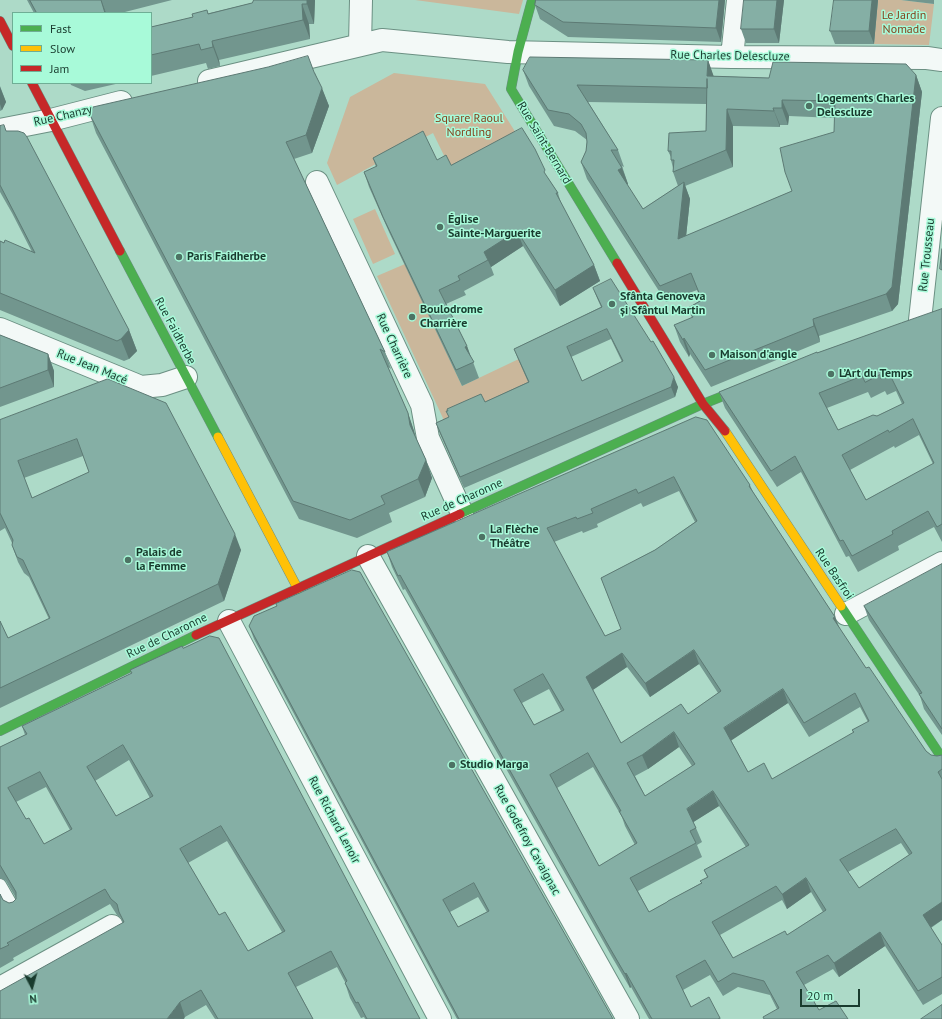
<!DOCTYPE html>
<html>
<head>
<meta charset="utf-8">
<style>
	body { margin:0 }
	#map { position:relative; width:942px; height:1019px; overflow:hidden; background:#addac8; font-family:"PT Sans",sans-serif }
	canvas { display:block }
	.legend { position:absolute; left:12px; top:12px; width:140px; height:72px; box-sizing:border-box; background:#a8fad9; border:1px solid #6fae95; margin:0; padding:5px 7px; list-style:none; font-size:12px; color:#193b2e }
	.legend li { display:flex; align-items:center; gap:8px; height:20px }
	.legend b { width:20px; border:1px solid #6fae95 }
	.north { position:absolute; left:12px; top:967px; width:40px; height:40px; -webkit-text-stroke:3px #a8fad9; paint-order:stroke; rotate:174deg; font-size:11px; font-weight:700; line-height:16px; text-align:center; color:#193b2e }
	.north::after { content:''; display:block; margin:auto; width:14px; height:18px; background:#193b2e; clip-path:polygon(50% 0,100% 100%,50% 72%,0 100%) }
	.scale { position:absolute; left:800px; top:989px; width:60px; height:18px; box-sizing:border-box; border:2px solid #193b2e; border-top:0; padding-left:5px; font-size:12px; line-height:14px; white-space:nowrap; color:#193b2e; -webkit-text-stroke:3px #a8fad9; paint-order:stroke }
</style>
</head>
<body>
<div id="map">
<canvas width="942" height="1019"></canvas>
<ul class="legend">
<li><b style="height:5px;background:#4caf50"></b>Fast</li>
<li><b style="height:5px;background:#ffc107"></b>Slow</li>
<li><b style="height:5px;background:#c62828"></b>Jam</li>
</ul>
<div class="north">N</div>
<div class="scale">20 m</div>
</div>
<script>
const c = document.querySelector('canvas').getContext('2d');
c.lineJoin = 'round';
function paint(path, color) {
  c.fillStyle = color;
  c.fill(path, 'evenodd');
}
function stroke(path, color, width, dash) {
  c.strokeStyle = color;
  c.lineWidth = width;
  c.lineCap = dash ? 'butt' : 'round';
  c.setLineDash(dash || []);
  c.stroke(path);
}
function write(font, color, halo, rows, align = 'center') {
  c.font = font + ' "PT Sans",sans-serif';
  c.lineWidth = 3;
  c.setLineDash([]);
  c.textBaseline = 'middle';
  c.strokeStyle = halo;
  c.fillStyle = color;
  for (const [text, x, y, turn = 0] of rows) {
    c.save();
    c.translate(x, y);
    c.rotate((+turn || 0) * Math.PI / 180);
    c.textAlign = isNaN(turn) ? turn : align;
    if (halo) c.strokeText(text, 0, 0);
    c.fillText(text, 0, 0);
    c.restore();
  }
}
paint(new Path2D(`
	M415 0H523L519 14Z
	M878 0H901L934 4 929 45 874 44Z
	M394 73 485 84 521 141 454 176 433 133 337 185 327 163 350 97Z
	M375 209 395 254 373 264 353 219Z
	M405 264 462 386 523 357 538 390 448 429 377 276Z`), '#cab79b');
const lane = new Path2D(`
	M0 885 15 911`);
const street = new Path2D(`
	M360 45 361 0
	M732 57 738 0
	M209 81 382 40 508 52 732 57 927 58 942 60
	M0 130 51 120 121 102
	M317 182 422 405 428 438 462 513
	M920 320 942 118
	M0 329 141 387 162 385 186 377
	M368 556 628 1019
	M846 614 942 563
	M229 621 440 1019
	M0 988 112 926`);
const fast = new Path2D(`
	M532 0 518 52 511 89 617 263
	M120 251 218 437
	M460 514 703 404 748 386
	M841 606 942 758
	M0 731 196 635`);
const slow = new Path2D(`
	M725 431 841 606
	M218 437 298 589`);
const jam = new Path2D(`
	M0 21 13 46
	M32 83 120 251
	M617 263 703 404 725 431
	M196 635 460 514`);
stroke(lane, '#6b9083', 14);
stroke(street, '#6b9083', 24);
stroke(fast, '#6b9083', 10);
stroke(slow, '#6b9083', 10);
stroke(jam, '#6b9083', 10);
stroke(lane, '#f3f9f7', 12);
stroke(street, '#f3f9f7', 22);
stroke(fast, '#4caf50', 9);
stroke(slow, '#ffc107', 9);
stroke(jam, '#c62828', 9);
paint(new Path2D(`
	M27 0H172L121 13H34Z
	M254 0H315L314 24H309L310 39 219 60 220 66 208 69 206 63 151 76V27L252 3Z
	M725 0 721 42 568 37 540 19 535 5Z
	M744 0H784L779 43H746L741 29Z
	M878 0 874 44H835L830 31Z
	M901 0H934V4Z
	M708 60 713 76 769 78 916 75 922 92 898 304 892 311 819 336 820 342 711 387 690 354 689 357 680 342 674 325 692 318 688 308 701 300 697 290 666 302 587 179 581 162 586 151 587 140 575 131 554 126 529 86 523 70ZM588 102 706 104V131L668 151 671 157V160L673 168V172L678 186 643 209 627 185 628 184 622 166 624 167 618 150ZM789 116 835 118 834 132 792 191 686 236 690 199 685 186 733 167V126L780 127V125H788Z
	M315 73 329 106 312 153 294 159 385 352 391 369 388 367 408 413 414 431 415 437 426 460 432 478 425 497 389 513 392 522 357 538 299 519 96 133 90 115Z
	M70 83H120L85 91 71 85Z
	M0 86 6 102 2 110 0 111Z
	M0 126 6 131 129 330 137 351 129 359 124 361 0 310V241L32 252 12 213 0 192Z
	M373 158 437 160 451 165 548 178 558 193 561 203 594 265 600 281 560 306 523 246 491 267 494 275 464 291 466 295 446 304 467 346 479 378 462 386 389 232 369 187 364 172 376 167Z
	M593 288 678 387 675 397 464 488 440 434 436 423 449 417 446 411 485 402 528 382 518 359 514 349 601 307 597 298ZM611 339 622 362 582 381 571 357Z
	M942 309V542L934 527 898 546 899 550 858 572 849 556 846 557 801 472 777 487 725 408 719 392 817 353ZM885 391 887 395 896 391 902 404 877 416 838 430 827 408 868 392 871 398ZM919 435 933 464 866 500 850 470 894 446 895 448Z
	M0 335 48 354 54 371V387L0 407Z
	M108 379 241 550 224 601 0 708V621L8 638 49 619 29 577 24 573 18 562 12 545V543L5 528 0 531V420ZM83 456 89 472 32 498 24 478Z
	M696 417 750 485 753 492 835 617 840 629 866 668 926 751 931 755 937 756 942 755V920L931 928 942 945V994L923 1005 885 946 839 977 833 969 804 985 819 1010 848 1019 777 1009 770 995 738 987 723 996 710 975 683 990 691 1007 720 1018 721 1019H649L631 987 630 988 612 957 405 589 403 590 392 567 387 552ZM679 491 695 522 655 550 601 578 621 629 605 636 554 542 582 531 583 533 598 527 597 524 641 503 643 507ZM699 664 718 693 688 714 621 743 593 690 627 667 650 697ZM549 689 561 711 534 725 522 703ZM788 703 809 737 860 707 868 722 852 730 853 733 772 779 748 772 731 740ZM679 747 692 766 645 796 635 776 648 769ZM593 767 622 817 625 826 635 845 599 866 557 788ZM719 806 746 847 704 870 707 877 701 883 649 912 638 891 702 857 697 845 702 842 696 828 693 822ZM901 843 909 855 859 888 848 872ZM811 892 823 912 787 935 733 958 720 935 782 900 787 909Z
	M942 564V735L924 709 920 696 869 620 864 606Z
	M249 626 613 1019H457L254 639ZM478 897 487 912 458 927 450 912Z
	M130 670 420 1019H365L364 1017 361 1018 350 998 345 983V982L337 967 296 987 313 1019H215L206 1005 185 1017 122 922 121 918 117 915 110 904 13 958 14 960 0 968V894L3 900 9 903 13 902 16 899V898L6 881 0 878V747L25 735 22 726 132 673ZM129 760 150 798 116 816 95 781ZM46 787 70 830 44 844 26 819 16 802ZM227 841 282 932 248 951 219 915 188 863Z`), '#72968e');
paint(new Path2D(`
	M101 0 106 13H105Z
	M307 0H315L314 24 307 4Z
	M719 0H725L721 42 716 28Z
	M777 0H784L779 43 774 29Z
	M872 0H878L874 44 869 31Z
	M302 4 309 24 310 39 303 20Z
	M212 41 219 60 220 66 213 47Z
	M708 60 714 77 707 76Z
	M916 75 922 92 898 304 892 311 886 294Z
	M0 87 6 102 2 110 0 104Z
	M322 88 329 106 312 153 306 135Z
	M782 100 789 116 788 125 782 108Z
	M773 108 780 125V127L774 111Z
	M727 109 733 126V167L726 150Z
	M622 168 628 184 624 187 618 170Z
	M684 182 690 199 684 256 678 239Z
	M517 231 523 246 491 267 484 252Z
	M594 265 600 281 560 306 555 290Z
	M813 319 819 336 820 342 814 326Z
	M129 330 137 351 129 359 121 339Z
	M684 338 690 354 689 357 683 340Z
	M467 346 472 361 465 347Z
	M48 354 54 371V387L48 370Z
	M674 377 678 387 675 397 671 387Z
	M408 413 414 431 417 443 410 425Z
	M426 460 432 478 425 497 418 479Z
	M235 534 241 550 224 601 218 584Z
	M835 617 840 631 833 618Z
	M694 650 699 664 650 697 645 683Z
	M622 653 627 667 591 691 586 677Z
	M783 689 788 703 729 742 724 728Z
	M674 732 679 747 648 769 642 755Z
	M713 791 719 806 692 823 687 809Z
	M806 878 811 892 787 909 782 894Z
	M942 902V920L928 929 923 915Z
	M880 932 885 946 839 977 834 963Z
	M626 973 631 987 630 988 625 974Z
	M180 1002 185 1017 184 1019H167Z`), '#5d7a74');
const building = new Path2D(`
	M30 0H101L105 13H37Z
	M254 0H307V4H302L303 20 212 41 213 47 201 50 199 44 151 55V27L193 17 192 14 207 10 208 14 252 3Z
	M536 0H719L716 28 563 22 535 5Z
	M744 0H777L774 29H741Z
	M834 0H872L869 31H830Z
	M308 56 314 72 322 88 306 135 286 142 385 352 380 349 408 413 410 425 426 460 418 479 381 496 385 504 350 520 293 501 90 115 93 107 268 67Z
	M530 57 708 60 707 76 769 78 773 62 906 64 916 75 892 287 886 294 813 319 814 326 705 370 684 338 683 340 674 325 693 317 688 308 702 300 691 273 660 286 581 162 586 151 587 142 586 133 581 124 569 114 548 110 523 70ZM707 79 706 131 669 133 668 151H671V160H674L673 172 726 150 727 109 774 111 773 108H782V100L835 101 834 132 780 148 785 172 792 191 678 239 684 182 643 209 618 170 622 168 611 150H618L577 85 707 88Z
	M4 125 6 131H18L24 133 27 137 129 330 121 339 117 341 0 293V241L4 243 5 240 35 253 0 185V126Z
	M522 128 535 149 545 170 544 172 558 193H556L594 265 555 290 517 231 484 252 488 260 458 276 460 280 439 290 467 346 465 347 474 362 456 370 383 217 364 172 377 166 373 158 423 131 437 160 446 155 451 165Z
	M942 249V270L940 269Z
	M611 279 651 342 653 341 674 377 671 387 460 477 436 423 449 417 446 411H448L447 409 481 394 485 402 529 382 514 349 602 307 593 288ZM607 329 623 361 582 381 567 347Z
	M942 309V524L937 527 928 511 892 531 893 534 852 556 843 540 840 541 795 456 771 471 719 392 817 352V353L901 323ZM880 375 881 379 890 375 904 403 877 416 873 415 838 430 819 393 862 376 865 382ZM913 419 934 463 866 500 842 455 888 430 889 432Z
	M0 335 48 354V370L0 388Z
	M108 379 166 403 235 534 218 584 0 688V621L8 638 50 618 23 560 17 557 12 545 13 540 0 513V420ZM77 439 89 472 32 498 18 461Z
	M696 417 707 420 750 485 749 486 835 617 833 618 866 668 869 667 926 751 931 755 937 756 942 755V769L938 772 942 779V902L923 915 942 945V977L918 991 880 932 834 963 828 955 796 972 819 1010 836 1001 848 1019H764L763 1017 779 1008 764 981 733 973 718 982 705 960 676 976 691 1007 709 997 720 1018 718 1019H652L626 973 625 974 607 943 400 575 398 576 387 552ZM674 477 697 521 655 550 601 578 621 629 605 636 547 528 576 517 577 519 593 513 591 509 636 489 638 493ZM694 650 721 691 688 714 681 704 621 743 586 677 622 653 645 683ZM543 674 564 710 534 725 514 690ZM783 689 804 723 855 693 869 721 852 730 854 732 772 779 764 763 748 772 724 728ZM674 732 695 764 645 796 627 763 642 755ZM588 753 621 811H619L637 843 599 866 550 775ZM713 791 749 845 704 870 708 877 700 881 702 883 668 901 667 902 649 912 630 878 696 843 690 831 696 828 687 809ZM896 829 912 853 859 888 840 860ZM806 878 826 910 787 935 785 931 733 958 712 922 776 886 782 894Z
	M942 564V729L919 694 922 693 864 606Z
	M352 570 360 572 613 1019H459L249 626 254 616 277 606 276 604ZM474 883 489 911 458 927 443 900Z
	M210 636 219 638 420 1019H367L358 1002 356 1003 345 983 347 981 331 951 288 973 313 1019H218L201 990 180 1002 167 1019H0V991L124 922 119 912 117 904 111 899 105 889 7 943 9 945 0 949V894L3 900 9 903 13 902 16 899V892L0 865V747L27 734 22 726 132 673 130 670 182 646 183 648ZM123 745 153 796 116 816 87 767ZM40 772 72 829 44 844 29 818 26 819 8 788ZM221 826 285 931 248 951 225 912 219 915 180 849Z
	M942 1005V1019H921Z`);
paint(building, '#85afa5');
stroke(building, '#5d7a74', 1);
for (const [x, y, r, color] of [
	[809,106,4,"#4d7364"],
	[440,227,4,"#4d7364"],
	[179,257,4,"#4d7364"],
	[612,304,4,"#4d7364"],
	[412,317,4,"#4d7364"],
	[712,355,4,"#4d7364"],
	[831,374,4,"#4d7364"],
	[482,537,4,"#4d7364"],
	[128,560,4,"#4d7364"],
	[452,765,4,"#4d7364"]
]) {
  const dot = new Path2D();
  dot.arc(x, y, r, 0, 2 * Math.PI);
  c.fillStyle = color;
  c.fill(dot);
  stroke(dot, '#a8fad9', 1.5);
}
write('12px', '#85411c', '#a8fad9', [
	["Le Jardin",904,16],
	["Nomade",904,30],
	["Square Raoul",469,119],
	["Nordling",469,133]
]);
write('12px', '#193b2e', '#a8fad9', [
	["Rue Charles Delescluze",730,56,1],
	["Rue Chanzy",63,116,-13],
	["Rue Saint-Bernard",544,143,59],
	["Rue Trousseau",927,255,-84],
	["Rue Faidherbe",175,331,62],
	["Rue Charrière",394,346,65],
	["Rue Jean Macé",92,367,22],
	["Rue de Charonne",462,500,-24],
	["Rue Basfroi",834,574,56],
	["Rue de Charonne",167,636,-26],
	["Rue Richard Lenoir",334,820,62],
	["Rue Godefroy Cavaignac",527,840,61]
]);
write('bold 12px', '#193b2e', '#a8fad9', [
	["Logements Charles",817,99],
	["Delescluze",817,113],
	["Église",448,220],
	["Sainte-Marguerite",448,234],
	["Paris Faidherbe",187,257],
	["Sfânta Genoveva",620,297],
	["și Sfântul Martin",620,311],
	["Boulodrome",420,310],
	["Charrière",420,324],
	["Maison d'angle",720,355],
	["L’Art du Temps",839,374],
	["La Flèche",490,530],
	["Théâtre",490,544],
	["Palais de",136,553],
	["la Femme",136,567],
	["Studio Marga",460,765]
], 'left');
</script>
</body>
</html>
